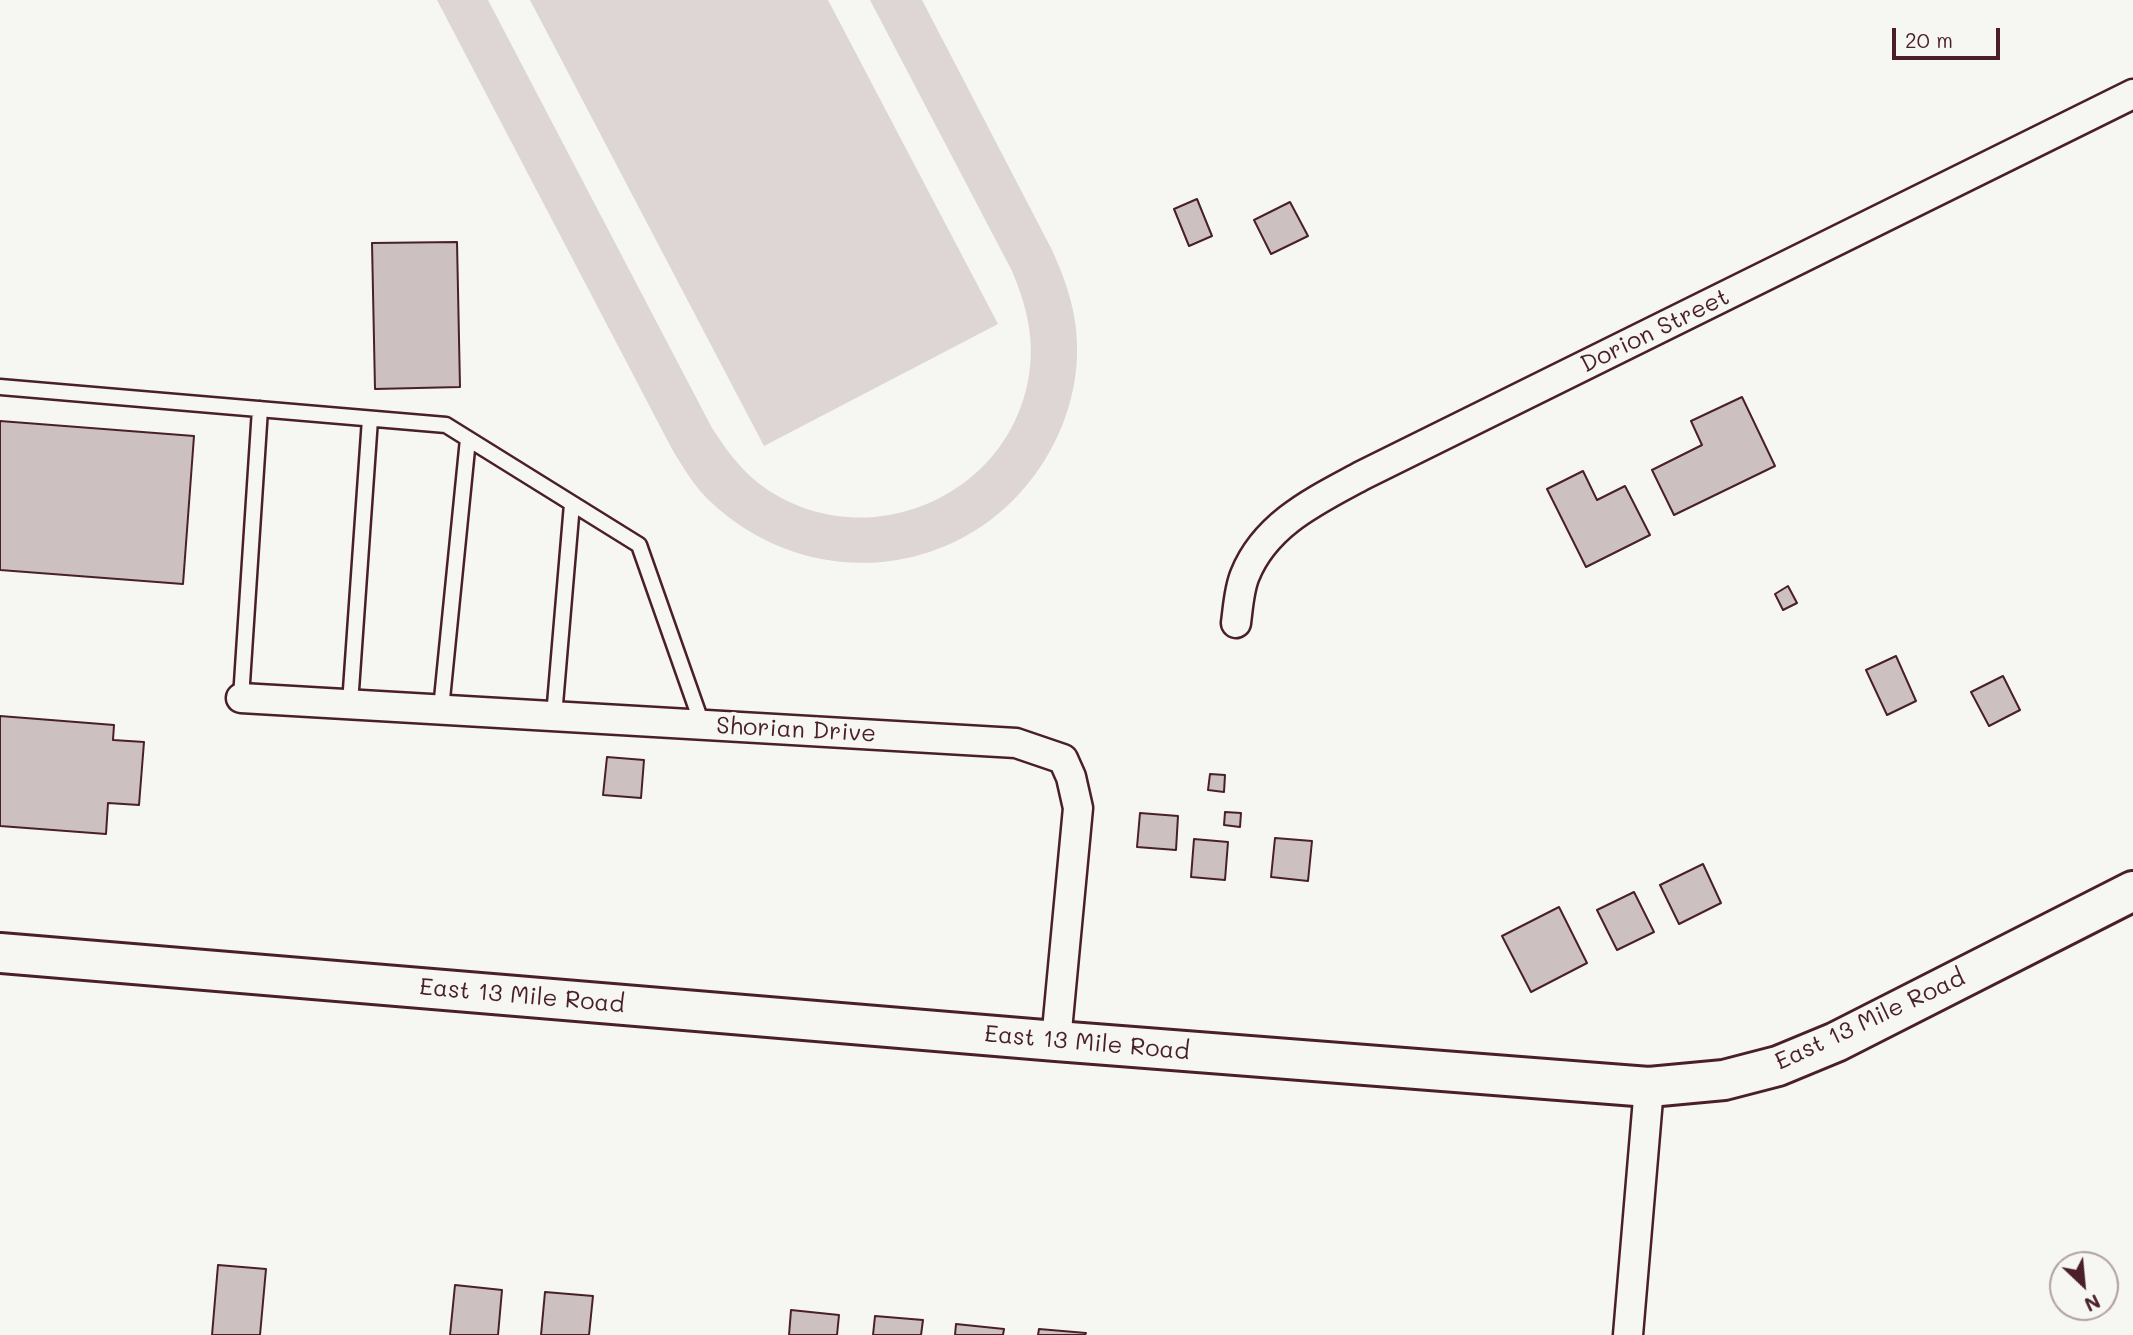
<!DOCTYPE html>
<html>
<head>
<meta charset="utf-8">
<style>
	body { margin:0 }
	#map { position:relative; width:2133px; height:1335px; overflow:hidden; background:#f6f6f2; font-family:Mali,sans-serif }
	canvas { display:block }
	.north { position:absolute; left:2049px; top:1251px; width:70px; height:70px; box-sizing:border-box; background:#f6f6f2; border:2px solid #b1a0a2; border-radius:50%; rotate:154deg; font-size:19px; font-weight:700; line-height:28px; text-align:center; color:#4a1f2b }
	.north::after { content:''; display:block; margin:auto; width:24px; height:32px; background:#4a1f2b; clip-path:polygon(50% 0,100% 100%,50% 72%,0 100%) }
	.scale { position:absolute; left:1892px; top:28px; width:108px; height:32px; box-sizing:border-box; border:4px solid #4a1f2b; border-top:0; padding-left:9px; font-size:21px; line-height:24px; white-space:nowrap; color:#4a1f2b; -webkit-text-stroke:5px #f6f6f2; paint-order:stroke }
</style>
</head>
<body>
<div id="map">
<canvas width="2133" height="1335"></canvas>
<div class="north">N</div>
<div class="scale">20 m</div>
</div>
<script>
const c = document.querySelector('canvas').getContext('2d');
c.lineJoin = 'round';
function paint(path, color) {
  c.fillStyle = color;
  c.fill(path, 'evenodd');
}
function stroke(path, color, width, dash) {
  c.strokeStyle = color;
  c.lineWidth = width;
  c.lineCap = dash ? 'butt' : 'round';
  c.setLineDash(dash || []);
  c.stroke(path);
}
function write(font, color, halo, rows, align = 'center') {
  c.font = font + ' Mali,sans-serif';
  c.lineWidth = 7;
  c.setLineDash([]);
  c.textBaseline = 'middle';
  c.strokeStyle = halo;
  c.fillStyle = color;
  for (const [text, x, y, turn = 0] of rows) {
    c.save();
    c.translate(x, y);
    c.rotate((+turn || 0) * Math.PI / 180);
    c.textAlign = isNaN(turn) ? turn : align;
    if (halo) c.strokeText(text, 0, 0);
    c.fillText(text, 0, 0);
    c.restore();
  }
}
paint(new Path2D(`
	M437 0H488L712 428C727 451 743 473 765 488 867 558 1010 497 1029 375 1035 338 1026 304 1012 271L870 0H922L1052 250C1066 281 1077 312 1077 347 1078 385 1066 425 1046 458 974 577 816 598 713 504 696 489 684 469 672 449Z
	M530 0H828L998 324 764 446Z`), '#ddd6d5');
const building = new Path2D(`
	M1197 199 1212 236 1189 246 1174 209Z
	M1290 202 1308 236 1271 254 1254 220Z
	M457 242 460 387 375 389 372 243Z
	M1742 397 1775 466 1674 515 1652 470 1702 445 1691 421Z
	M0 421 194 436 183 584 0 570Z
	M1583 471 1597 500 1625 486 1650 535 1586 567 1547 489Z
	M1788 586 1797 603 1783 610 1775 594Z
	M1896 656 1916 701 1887 715 1866 670Z
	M2003 676 2020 710 1989 726 1971 692Z
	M0 716 114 725 113 740 144 742 139 805 108 803 106 834 0 826Z
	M607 757 644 760 641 798 603 795Z
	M1210 774 1225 775 1224 792 1208 790Z
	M1225 812 1241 813 1240 827 1224 825Z
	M1140 813 1178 816 1176 850 1137 847Z
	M1275 838 1312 841 1308 881 1271 877Z
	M1194 839 1228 842 1225 880 1191 877Z
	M1703 864 1721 903 1679 924 1660 885Z
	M1634 892 1654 932 1617 950 1597 910Z
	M1559 907 1587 963 1531 992 1502 936Z
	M218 1265 266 1269 260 1335H212Z
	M455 1285 502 1290 498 1335H450Z
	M545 1292 593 1296 589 1335H541Z
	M791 1310 839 1315 837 1335H789Z
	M875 1316 923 1320 921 1335H873Z
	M956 1324 1004 1329 1003 1335H955Z
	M1039 1329 1086 1333 1085 1335H1038Z`);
paint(building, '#ccc1c0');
stroke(building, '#4a1f2b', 2);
const lane = new Path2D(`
	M0 387 446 425 639 545 702 724
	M241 698 260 409
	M350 704 370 419
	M441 709 468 439
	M554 716 572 504`);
const street = new Path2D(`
	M1236 623C1238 608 1239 589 1245 575 1266 523 1317 500 1363 475L2133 94
	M241 698 1016 743 1063 759 1071 777 1078 808 1056 1041
	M1628 1335 1649 1087`);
const secondary = new Path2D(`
	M0 953 1056 1041 1649 1087 1724 1080 1778 1066 1836 1042 2133 891`);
stroke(lane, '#4a1f2b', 19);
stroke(street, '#4a1f2b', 33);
stroke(secondary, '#4a1f2b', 44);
stroke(lane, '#f6f6f2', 14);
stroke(street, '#f6f6f2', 28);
stroke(secondary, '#f6f6f2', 38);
write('24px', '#4a1f2b', '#f6f6f2', [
	["Dorion Street",1655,331,-26],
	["Shorian Drive",796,730,3],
	["East 13 Mile Road",522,996,5],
	["East 13 Mile Road",1870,1020,-25],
	["East 13 Mile Road",1087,1043,5]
]);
</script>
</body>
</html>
